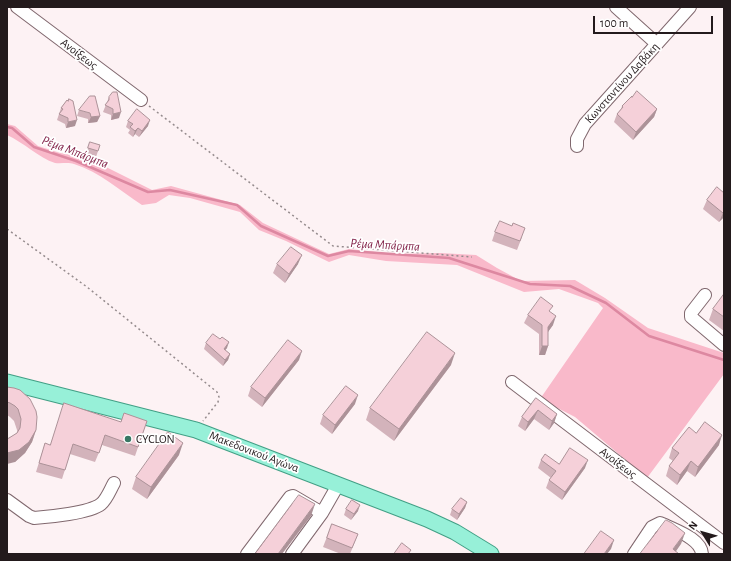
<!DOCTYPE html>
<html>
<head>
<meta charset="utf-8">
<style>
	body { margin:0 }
	#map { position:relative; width:731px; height:561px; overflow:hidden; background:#fdf2f4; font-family:"Alegreya Sans",sans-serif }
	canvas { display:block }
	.frame { position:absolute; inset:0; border:8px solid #231a1c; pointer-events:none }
	.north { position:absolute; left:683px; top:513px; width:40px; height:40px; -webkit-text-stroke:3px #fff; paint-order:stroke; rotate:307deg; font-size:11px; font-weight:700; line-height:16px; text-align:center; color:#231a1c }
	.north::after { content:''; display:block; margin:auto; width:14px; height:18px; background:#231a1c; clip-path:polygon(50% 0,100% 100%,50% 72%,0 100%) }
	.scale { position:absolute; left:593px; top:16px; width:120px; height:18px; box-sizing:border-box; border:2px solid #231a1c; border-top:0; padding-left:5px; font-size:12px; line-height:14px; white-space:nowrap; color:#231a1c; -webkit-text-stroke:3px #fff; paint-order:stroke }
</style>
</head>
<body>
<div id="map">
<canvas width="731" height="561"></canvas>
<div class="frame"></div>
<div class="north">N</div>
<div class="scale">100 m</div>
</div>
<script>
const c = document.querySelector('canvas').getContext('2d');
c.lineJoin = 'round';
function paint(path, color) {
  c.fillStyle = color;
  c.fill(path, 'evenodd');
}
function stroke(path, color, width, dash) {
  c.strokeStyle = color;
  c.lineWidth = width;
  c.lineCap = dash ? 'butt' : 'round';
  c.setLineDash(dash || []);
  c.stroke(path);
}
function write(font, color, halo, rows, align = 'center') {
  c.font = font + ' "Alegreya Sans",sans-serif';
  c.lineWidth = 3.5;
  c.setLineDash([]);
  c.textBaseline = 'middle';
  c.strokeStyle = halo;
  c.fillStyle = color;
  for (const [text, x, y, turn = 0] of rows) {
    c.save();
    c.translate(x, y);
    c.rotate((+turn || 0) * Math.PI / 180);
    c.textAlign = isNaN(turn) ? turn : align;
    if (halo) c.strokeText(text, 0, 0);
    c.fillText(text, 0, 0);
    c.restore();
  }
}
paint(new Path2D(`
	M7 124 15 126 38 146 60 153 88 158 152 190 171 186 240 205 263 223 329 254 349 249 396 254 440 253 476 255 497 268 521 281 575 280 605 298 648 328 724 353V374L647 478 575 417 540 399 603 308 598 303 559 289 524 292 457 265 386 261 349 255 329 262 286 241 259 230 240 212 190 198 169 195 156 203 142 205C120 191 100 172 74 164 68 162 61 164 55 163 39 158 23 142 7 135Z`), '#f9b9ca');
stroke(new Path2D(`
	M7 127 12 128 34 147 76 161 148 192 170 190 237 205 261 226 328 256 349 251 449 258 530 284 570 286 606 303 649 336 724 360`), '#dd88a1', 2.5);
const minor = new Path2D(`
	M17 7 141 100
	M616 7 657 44
	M577 146V139L585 124 690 7
	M705 295 691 313V317L724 345
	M512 382 724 543
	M7 500 29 516 34 518C48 517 90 513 101 504 107 499 110 490 114 483
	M247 554 290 497 293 496 322 513
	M292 554 322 513 338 485
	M634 554 652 527 660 523 665 525C677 531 701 539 702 554`);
const major = new Path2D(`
	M7 382 196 430 427 519 455 532 491 554`);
stroke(minor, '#80686e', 14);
stroke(major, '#429f85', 17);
stroke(new Path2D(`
	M149 106 333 246 472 257
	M7 229 87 287 217 392 219 397 218 402 203 421`), '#958b8d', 1.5, [2, 3]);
stroke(minor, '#fff', 12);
stroke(major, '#97f0d8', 15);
paint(new Path2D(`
	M109 97 119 118 111 120V115L103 112Z
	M67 100 75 126 66 128 65 124 57 120 61 108Z
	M622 106 657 109 654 117 633 140 614 122 617 114 621 109Z
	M79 110 100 116 97 122 88 123V119L77 116Z
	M128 121 148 126 139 137 135 134 133 137 128 133 130 130 126 127Z
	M90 142 98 151 96 157 86 154Z
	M724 193V217L719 222 703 209 707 200Z
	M512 226 522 237 517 250 492 241 495 232Z
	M277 264H298L285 283 273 273Z
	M724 294V331L709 320 713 309Z
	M550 312 553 325 548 332V346L545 355H539V334L524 323 528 315Z
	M220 339 227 348 225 350 230 354 228 360 223 366 204 349 206 343Z
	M299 360 262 407 248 396 251 387Z
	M451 365 394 441 366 420 370 408Z
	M7 387 36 430 32 442 25 453 15 462 9 438 17 433V430L14 421 10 417 7 415Z
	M536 398 557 414 554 423 549 430 534 419 525 431 518 426 522 417Z
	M355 404 332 434 320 424 323 415Z
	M147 421 135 456 102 445 95 462 70 454 62 479 36 472 45 443 50 445 121 422Z
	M696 433 719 445 695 477 687 471 677 485 666 476 669 466 673 461 669 458 672 448Z
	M179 455 147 499 132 489 136 477Z
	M541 460 559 464 585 468 562 500 546 488 549 480 551 478 538 468Z
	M467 502 465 508 457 520 450 515 452 509Z
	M346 509 358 511 351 520 344 515Z
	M332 524 358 534 350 554H341L323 547Z`), '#d3b3bb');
paint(new Path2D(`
	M657 109 654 117 633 140 636 132Z
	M121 112 119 118 111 120 113 114Z
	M100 116 97 122 88 123 91 117Z
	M77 120 75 126 66 128 68 122Z
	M150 120 148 126 139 137 142 131Z
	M138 128 135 134 133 137 135 131Z
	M724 211V217L719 222 723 213Z
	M302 255 298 264 285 283 289 274Z
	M556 316 553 325 545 336 548 327Z
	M229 342 227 348 221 355 224 349Z
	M542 346H548L545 355H539Z
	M302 351 299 360 262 407 265 398Z
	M455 353 451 365 394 441 399 429Z
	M230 354 228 360 223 366 225 360Z
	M358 395 355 404 332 434 335 425Z
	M538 410 534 419 525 431 528 422Z
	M557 414 554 423 549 430 552 421Z
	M36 430 32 442 25 453 15 462 7 464V453Z
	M722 435 719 445 695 477 698 467Z
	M183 443 179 455 147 499 151 487Z
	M588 460 585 468 562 500 565 492Z
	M691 461 687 471 677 485 680 475Z
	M467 502 465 508 457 520 459 514Z
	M315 504 311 516 282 554H278Z
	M360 505 358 511 351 520 354 514Z
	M685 533 681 544 674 554 673 549Z
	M614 540 611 549 607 554H604Z`), '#ac9298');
const building = new Path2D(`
	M637 91 657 109 636 132 617 114 623 107 622 106 632 96V97Z
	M113 92H117L121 112 113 114V109L105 105 109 100V97Z
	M90 96H95L100 116 91 117 90 113 79 110Z
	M69 99 73 101 77 120 68 122V118L59 114 63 109 61 108 67 100 68 101Z
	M137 109 150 120 142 131 138 128 135 131 130 127 133 124 128 121Z
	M90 142 100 145 98 151 88 148Z
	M717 187 724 193V211L723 213 707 200Z
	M500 221 512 226 513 223 525 228 520 241 495 232Z
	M291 247 302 255 289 274 277 264Z
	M724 294V317L713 309Z
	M541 297 553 306 549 311 556 316 548 327V346H542V325L528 315Z
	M427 332 455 353 399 429 370 408Z
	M213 334 220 339 222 337 229 342 224 349 230 354 225 360 206 343Z
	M288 340 302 351 265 398 251 387Z
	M346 386 358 395 335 425 323 415Z
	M7 387 14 388 20 390 30 399 36 411 37 417 36 430 29 442 19 450 7 453V439L9 438 17 433 20 428 21 419 18 409 15 406 10 403 7 402Z
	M536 398 557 414 552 421 538 410 528 422 522 417Z
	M64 403 121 422 124 413 147 421 138 447 105 435 99 453 73 444 65 470 39 463 45 443 50 445Z
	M705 422 722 435 698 467 691 461 680 475 669 466 679 453 672 448 689 427 696 433Z
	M168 432 183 443 151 487 136 477Z
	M570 448 588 460 565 492 549 480 556 471 541 460 545 454 559 464Z
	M299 495 315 504 278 554H255Z
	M461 498 467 502 459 514 452 509Z
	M352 500 360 505 354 514 346 509Z
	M666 520 672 523 685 533 673 549 679 554H640Z
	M332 524 358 534 352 548 327 538Z
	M601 531 614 540 604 554H584Z
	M402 543 411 550 408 554H394Z`);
paint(building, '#f5d0d9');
stroke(building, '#ac9298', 1);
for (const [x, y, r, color] of [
	[128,439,4,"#387764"]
]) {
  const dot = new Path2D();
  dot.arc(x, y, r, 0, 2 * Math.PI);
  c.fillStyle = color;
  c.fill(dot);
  stroke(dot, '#fff', 1.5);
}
write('12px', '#231a1c', '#fff', [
	["Ανοίξεως",79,54,37],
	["Κωνσταντίνου Δαβάκη",622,83,-48],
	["Μακεδονικού Αγώνα",254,452,21],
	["Ανοίξεως",618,463,37]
]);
write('12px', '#231a1c', '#fff', [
	["CYCLON",136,439]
], 'left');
write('italic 13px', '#7e1b43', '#fff', [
	["Ρέμα Μπάρμπα",75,152,21],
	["Ρέμα Μπάρμπα",385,245,3]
]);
</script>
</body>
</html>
